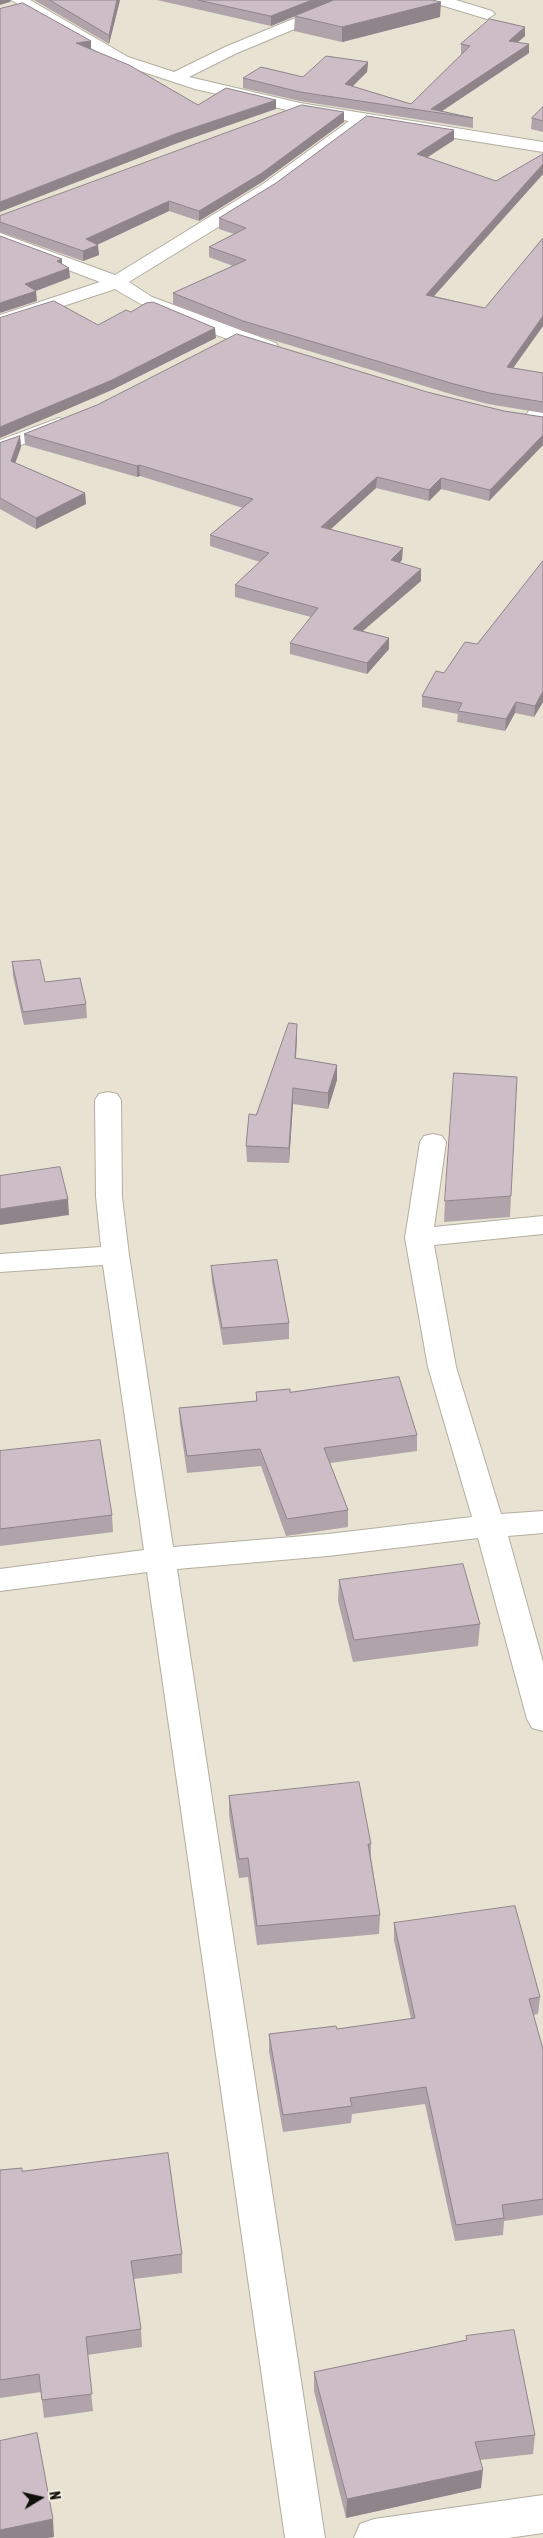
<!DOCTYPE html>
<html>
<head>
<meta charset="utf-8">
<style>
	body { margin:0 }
	#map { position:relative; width:543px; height:2538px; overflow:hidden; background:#e7e2d2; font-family:"Asap Condensed",sans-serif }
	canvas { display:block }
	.north { position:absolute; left:15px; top:2473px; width:50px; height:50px; -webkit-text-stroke:4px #f4efdf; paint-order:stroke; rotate:81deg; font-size:14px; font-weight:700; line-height:20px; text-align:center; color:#100f0a }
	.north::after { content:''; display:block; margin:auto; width:18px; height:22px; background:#100f0a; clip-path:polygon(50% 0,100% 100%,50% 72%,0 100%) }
</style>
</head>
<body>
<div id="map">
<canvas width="543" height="2538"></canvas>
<div class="north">N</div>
</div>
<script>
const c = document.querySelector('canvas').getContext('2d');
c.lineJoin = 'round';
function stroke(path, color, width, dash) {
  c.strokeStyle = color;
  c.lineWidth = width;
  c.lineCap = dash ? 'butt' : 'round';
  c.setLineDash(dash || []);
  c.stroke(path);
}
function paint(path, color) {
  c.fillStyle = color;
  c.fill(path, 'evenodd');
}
const minor = new Path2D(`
	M11 0H30L128 57 174 72 225 47 339 0H360L357 3 237 53 189 77 300 103 543 142V152L366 124 275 192 129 282 152 297 276 343 278 347 276 351H262C212 333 160 318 115 289L0 327V315L100 282 0 244V233L115 275 263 184 349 121 300 113 195 89 116 63Z
	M431 0H456L492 11 495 14 487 19 434 3Z
	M543 399V419L540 423H526L523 419 536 401Z
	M59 418 66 420 69 424 66 428 0 453V440Z
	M108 1092 117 1094 121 1100 122 1197 129 1255 173 1547 328 1534 472 1517 428 1367 405 1238 420 1142 424 1136 433 1134 442 1136 446 1142 434 1227 543 1216V1234L434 1245 456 1367 501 1514 543 1511V1533L508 1536 543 1662V1731L532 1728 527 1719 478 1538 328 1556 177 1569 325 2538H285L147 1572 0 1591V1569L144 1550 103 1265 0 1272V1254L101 1247 96 1197 95 1100 99 1094Z
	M543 2495V2533L508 2538H354L360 2524 374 2519Z`);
stroke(minor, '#b3ae9f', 2);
paint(minor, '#fff');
paint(new Path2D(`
	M34 0H120L109 44Z
	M157 0H432L440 17 342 42 294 31 295 16 271 26Z
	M525 27V36L517 43 529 53 442 111 473 118V128L300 101 243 88V78L303 77 368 62 367 72 352 86 411 104 462 54H461V44Z
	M543 107V132L531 129 532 118Z
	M344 122 262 182 199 221 169 211 97 245 99 255 83 261 0 232V216Z
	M454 140 427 158 496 181 543 174 434 296 485 308 543 238V326L513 368 543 373V413L488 404 454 395 243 331 173 304V293L233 266 209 257V247L234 234 219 229V218Z
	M427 392 504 411 543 417V445L489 501 441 489 429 501 376 488 331 529 402 560 399 562 421 581 363 631 389 638V649L367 674 290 654V643L311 617 235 597V585L260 562 210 546V535L243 508 140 476 137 477 25 445 24 434Z
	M20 436 21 447 15 463 85 493 86 504 36 529 0 509V443Z
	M422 696 543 702 534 717 515 713 505 731 457 722 458 714 422 707Z
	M12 962 45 982 86 1004 87 1018 24 1025 13 976Z
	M297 1024 295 1059 337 1065V1080L328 1109 293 1104 289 1163 247 1162 246 1146 256 1115Z
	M511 1196 510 1217 444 1222 445 1201Z
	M211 1266 289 1323V1339L223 1345 212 1282Z
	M256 1392H290L417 1435V1451L330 1463 348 1510V1527L286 1536 261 1466 187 1473 180 1424 179 1408 256 1401Z
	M0 1451 112 1515 113 1532 0 1546Z
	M339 1580 480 1624 478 1646 353 1662 338 1601Z
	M229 1796 371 1844V1858L380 1915 379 1934 257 1945 248 1877 239 1878 229 1815Z
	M394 1923 540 1997 538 2014 533 2015 543 2049V2215L504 2221 503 2235 455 2241 425 2104 352 2114 351 2123 283 2132 269 2051V2034L337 2029 411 2019 394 1940Z
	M0 2170 22 2171 182 2254V2273L134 2279 141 2329 142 2347 87 2355 93 2411 44 2418 41 2392 0 2398Z
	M466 2336 535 2435 533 2454 480 2460 481 2488 346 2518 314 2391V2372L466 2340Z`), '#b0a3aa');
paint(new Path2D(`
	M0 0H11L10 2 0 5Z
	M117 0H120L109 44V35Z
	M312 0H334L271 26V16Z
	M441 2 440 17 342 42V27Z
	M525 27V36L508 50 509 41Z
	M91 41V51L76 43Z
	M529 44V53L439 113 431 109Z
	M368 62 367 72 345 94V84Z
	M276 100V109L175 144 0 212V202L175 134Z
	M344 112V122L262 182 199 221V211Z
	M454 130V140L416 164 417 154Z
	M543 164V174L426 305V295Z
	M169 201V211L86 250V239Z
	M98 245 99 255 83 261V251Z
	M62 259V270L57 261Z
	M69 268 70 278 36 291 37 301 0 313V303L25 284Z
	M543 316V326L506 378 507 367Z
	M215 328 216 338 112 390 0 438V427Z
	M543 435V445L489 501 490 490Z
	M20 436 21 447 12 472 11 461Z
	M139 465 140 476 137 477V466Z
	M377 477 376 488 321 538V527Z
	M441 478V489L429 501V490Z
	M85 493 86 504 36 529V518Z
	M403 548 402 560 391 571V560Z
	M421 569V581L352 640 353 629Z
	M389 638V649L367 674V663Z
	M543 691V702L534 717 535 706Z
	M516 702 515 713 505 731 506 719Z
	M297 1024V1040L295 1074V1058Z
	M337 1065V1080L328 1109V1093Z
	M293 1088V1104L289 1163V1148Z
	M68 1199 69 1215 0 1225V1209Z
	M483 2470 481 2488 346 2518 347 2499Z
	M53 2519 54 2537 48 2538H0V2530Z`), '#90848b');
const building = new Path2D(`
	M50 0H117L109 35Z
	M198 0H312L271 16Z
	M334 0H432L441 2 342 27 295 16Z
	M23 3 91 41 76 43 129 65 198 105 226 88 276 100 175 134 0 202V9Z
	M490 19 525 27 509 41 529 44 431 109 473 118 300 92 243 78 261 67 303 77 326 56 368 62 345 84 411 104 470 46 461 44Z
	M302 105 344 112 262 173 199 211 169 201 86 239 98 245 83 251 0 222V216Z
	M543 107V121L532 118Z
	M367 116 454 130 417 154 496 181 543 154V164L426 295 485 308 543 238V316L507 367 543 373V402L489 393 454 384 243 321 173 293 246 260 209 247 246 228 219 218 276 183Z
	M0 236 62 259 57 261 69 268 25 284 36 291 0 303Z
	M54 301 98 325 126 310 131 312 146 303 153 302 215 328 112 380 0 427V318Z
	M237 334 427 392 504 411 543 417V435L490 490 441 478 429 490 377 477 321 527 403 548 391 560 421 569 353 629 389 638 367 663 290 643 318 608 235 585 269 553 210 535 253 499 139 465 137 466 24 434 97 405Z
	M20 436 11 461 85 493 36 518 0 498V443Z
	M543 561V691L535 706 516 702 506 719 458 711 462 703 422 696 436 671 444 673 465 642 477 644Z
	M40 960 45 982 80 978 86 1004 23 1012 12 962Z
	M289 1023 297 1024 295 1058 337 1065 328 1093 293 1088 289 1148 246 1146 249 1114 256 1115Z
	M454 1073 517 1077 511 1196 445 1201Z
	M60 1167 68 1199 0 1209V1176Z
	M277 1260 289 1323 222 1328 211 1266Z
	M399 1377 417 1435 324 1448 348 1510 287 1519 260 1449 187 1456 179 1408 257 1401 256 1392 290 1389V1392Z
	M100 1440 112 1515 0 1529V1451Z
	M463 1564 480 1624 354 1640 339 1580Z
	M359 1782 371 1844H368L380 1915 257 1926 248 1858 239 1859 229 1796Z
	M515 1906 540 1997 529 1999 543 2049V2199L502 2205 504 2218 456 2225 426 2087 350 2098 352 2106 283 2115 269 2034 336 2026 337 2029 415 2018 394 1923Z
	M168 2153 182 2254 131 2261 141 2329 86 2337 92 2394 42 2400 39 2374 0 2380V2170L22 2168V2171Z
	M514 2330 535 2435 475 2442 483 2470 347 2499 314 2372 467 2340 466 2336Z
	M37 2433 53 2519 0 2530V2441Z`);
paint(building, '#cdbdc6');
stroke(building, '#90848b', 1);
</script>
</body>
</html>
